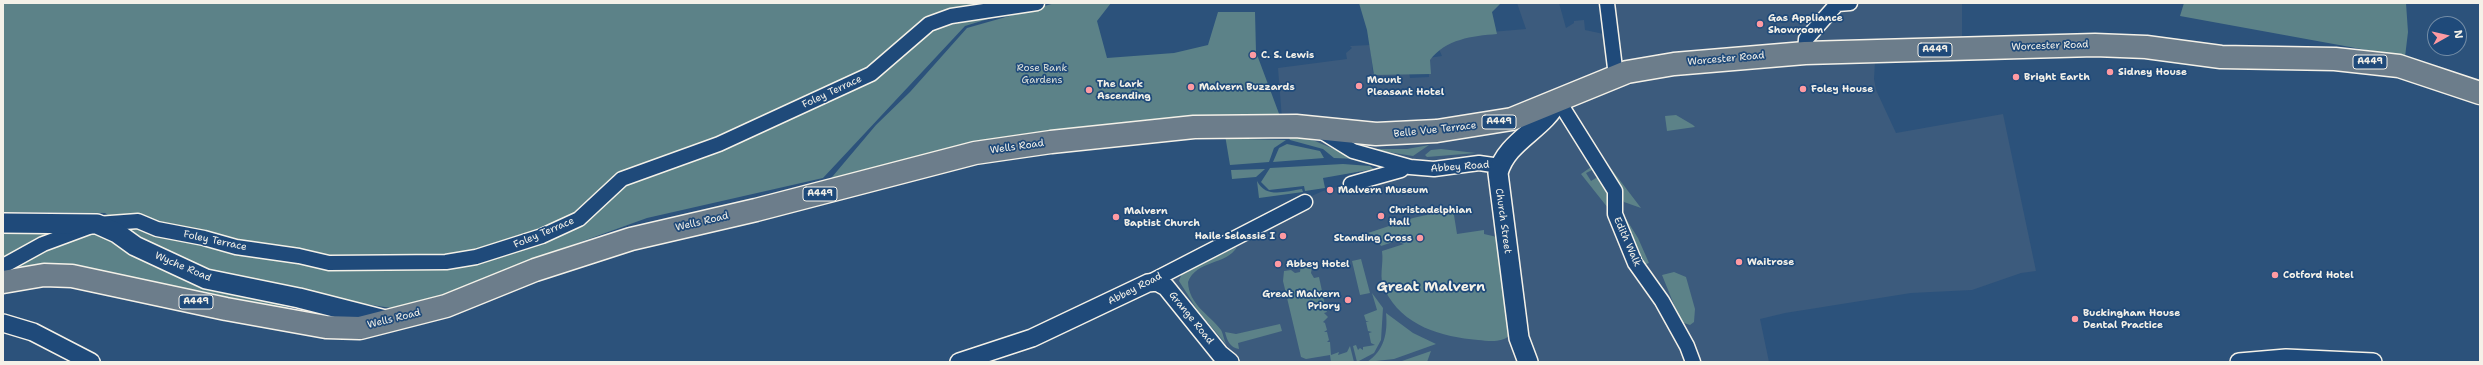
<!DOCTYPE html>
<html>
<head>
<meta charset="utf-8">
<style>
	body { margin:0 }
	#map { position:relative; width:2483px; height:365px; overflow:hidden; background:#2c527b; font-family:"Shantell Sans",sans-serif }
	canvas { display:block }
	.frame { position:absolute; inset:0; border:4px solid #f4f1e8; pointer-events:none }
	.north { position:absolute; left:2427px; top:16px; width:40px; height:40px; box-sizing:border-box; background:#1f4a7a; border:1px solid #748da6; border-radius:50%; rotate:82deg; font-size:11px; font-weight:700; line-height:16px; text-align:center; color:#f4f1e8 }
	.north::after { content:''; display:block; margin:auto; width:14px; height:18px; background:#ff9aa2; clip-path:polygon(50% 0,100% 100%,50% 72%,0 100%) }
</style>
</head>
<body>
<div id="map">
<canvas width="2483" height="365"></canvas>
<div class="frame"></div>
<div class="north">N</div>
</div>
<script>
const c = document.querySelector('canvas').getContext('2d');
c.lineJoin = 'round';
function paint(path, color) {
  c.fillStyle = color;
  c.fill(path, 'evenodd');
}
function stroke(path, color, width, dash) {
  c.strokeStyle = color;
  c.lineWidth = width;
  c.lineCap = dash ? 'butt' : 'round';
  c.setLineDash(dash || []);
  c.stroke(path);
}
function write(font, color, halo, rows, align = 'center') {
  c.font = font + ' "Shantell Sans",sans-serif';
  c.lineWidth = 3.5;
  c.setLineDash([]);
  c.textBaseline = 'middle';
  c.strokeStyle = halo;
  c.fillStyle = color;
  for (const [text, x, y, turn = 0] of rows) {
    c.save();
    c.translate(x, y);
    c.rotate((+turn || 0) * Math.PI / 180);
    c.textAlign = isNaN(turn) ? turn : align;
    if (halo) c.strokeText(text, 0, 0);
    c.fillText(text, 0, 0);
    c.restore();
  }
}
paint(new Path2D(`
	M1517 3H1559L1566 28 1574 23V21L1584 20 1585 30 1613 36 1612 11 1617 3H1962V42L1876 43 1874 79 1876 90 1896 133 2003 114 2036 271 2021 273 1972 290 1911 293 1785 313 1760 319 1769 362H1235L1170 282V271L1286 207 1323 191 1388 173 1385 165 1370 162 1283 132 1278 68 1347 59 1346 53 1352 48 1350 46 1370 45 1373 73 1409 72 1410 78 1429 77 1428 58 1442 56 1438 47 1468 34 1526 29Z`), '#3c5b7d');
paint(new Path2D(`
	M3 3H1041L965 26 823 178 647 218 525 262 481 283 411 311 339 300 212 273 140 237 105 213 3 212Z
	M1055 3H1111L1097 21 1107 58 1174 53 1208 45 1218 12H1255L1256 52 1281 119 827 183 876 125 910 92 967 28Z
	M1359 3H1501L1492 12 1497 34C1472 36 1446 39 1430 60L1431 74 1374 75 1367 30Z
	M2184 3H2406L2408 32 2405 57 2180 16Z
	M1676 115 1693 125 1695 127 1667 131 1665 116Z
	M1290 133 1315 141 1357 159 1334 158 1323 149 1290 140 1288 136Z
	M1244 134 1245 139 1286 140 1274 148 1269 162 1230 165 1225 135Z
	M1287 144 1320 151 1324 158 1273 162 1279 148Z
	M1429 145 1413 156 1369 149H1407Z
	M1441 149 1476 153 1427 157 1425 155 1431 150Z
	M1343 164 1370 166 1374 169 1323 178 1325 188 1305 191 1304 186 1269 190 1261 182 1270 168Z
	M1594 165 1596 168 1586 173 1591 181 1601 175 1609 191 1608 208 1581 174Z
	M1609 166 1641 208 1624 202Z
	M1265 169 1256 177 1232 179 1231 170Z
	M1257 181C1266 199 1286 191 1302 189L1303 192 1259 198Z
	M1453 209 1457 234 1484 230V234L1497 237 1510 335C1502 343 1489 341 1478 340 1442 337 1402 326 1385 290 1378 278 1384 265 1382 251L1404 244 1396 241 1381 246 1376 238 1368 233 1413 218Z
	M1621 211 1638 238 1649 263 1641 266Z
	M3 232H93L123 248 261 299 309 314 3 277Z
	M1237 247C1227 265 1196 260 1188 282 1189 305 1209 314 1221 330 1223 333 1224 340 1226 344L1198 311 1179 281 1182 273Z
	M1361 259 1370 293 1360 295 1352 261Z
	M1313 262 1311 273 1314 278 1319 277 1325 305 1322 307H1325L1327 312 1324 313 1328 317 1323 322 1325 323 1327 330 1324 332H1327L1329 340 1327 342H1330L1331 355 1339 352 1338 355 1347 352 1350 346 1354 362H1331L1330 355 1306 359 1301 357 1283 281 1284 271 1291 270 1295 273 1300 272 1301 265Z
	M1674 272 1686 277 1695 309 1694 322 1690 325 1681 322 1662 275Z
	M1372 293 1383 308 1381 340 1374 353 1357 362 1353 346 1356 345 1358 350 1360 348 1363 350V347L1375 345 1371 343 1369 333 1372 332 1368 331 1366 322H1369L1366 321 1364 315 1377 310Z
	M1386 313 1413 333 1436 344 1394 359 1367 362C1384 351 1388 333 1386 313Z
	M1280 324 1282 331 1238 343 1239 349C1230 348 1227 340 1225 332L1236 334Z
	M1431 351 1427 362H1399Z`), '#5c8288');
const minor = new Path2D(`
	M1607 3 1616 76
	M1805 53 1806 39 1837 4 1850 3
	M1558 100 1615 191V214L1635 263 1662 301 1687 346 1693 362
	M1319 130 1353 151 1410 167 1434 169 1479 163 1500 166
	M1351 184 1401 170 1405 166
	M3 266 43 244 97 224 138 221 157 229 204 238 236 247 299 256 329 263 446 262 476 257 542 236 579 219 622 179 719 144 871 74 929 24 951 16 1037 3
	M1148 283 1305 202`);
const tertiary = new Path2D(`
	M3 323 33 332 91 362
	M959 362 1032 338 1148 283 1157 282 1166 287 1220 354 1230 362
	M2239 362 2286 358 2373 362`);
const secondary = new Path2D(`
	M3 223 97 224 117 233 135 246 206 279 299 298 389 321
	M1528 362 1519 338 1498 173C1507 140 1544 130 1558 100`);
const trunk = new Path2D(`
	M3 282 44 275 72 276 226 309 326 327 360 328 446 306 535 270 631 239 756 210 975 153 1051 142 1194 127 1296 126 1376 134 1437 131 1512 119 1627 72 1674 64 1805 53 2095 45 2146 47 2221 57 2335 59 2399 66 2480 93`);
stroke(minor, '#f4f1e8', 17);
stroke(tertiary, '#f4f1e8', 20);
stroke(secondary, '#f4f1e8', 22);
stroke(trunk, '#f4f1e8', 25);
stroke(minor, '#1f4a7a', 14);
stroke(tertiary, '#1f4a7a', 17);
stroke(secondary, '#1f4a7a', 19);
stroke(trunk, '#6c7d8b', 22);
for (const [x, y, r, color] of [
	[1760,24,4,"#ff9aa2"],
	[1253,55,4,"#ff9aa2"],
	[2110,72,4,"#ff9aa2"],
	[2016,77,4,"#ff9aa2"],
	[1359,86,4,"#ff9aa2"],
	[1191,87,4,"#ff9aa2"],
	[1803,89,4,"#ff9aa2"],
	[1089,90,4,"#ff9aa2"],
	[1330,190,4,"#ff9aa2"],
	[1381,216,4,"#ff9aa2"],
	[1116,217,4,"#ff9aa2"],
	[1283,236,4,"#ff9aa2"],
	[1420,238,4,"#ff9aa2"],
	[1739,262,4,"#ff9aa2"],
	[1278,264,4,"#ff9aa2"],
	[2275,275,4,"#ff9aa2"],
	[1348,300,4,"#ff9aa2"],
	[2075,319,4,"#ff9aa2"]
]) {
  const dot = new Path2D();
  dot.arc(x, y, r, 0, 2 * Math.PI);
  c.fillStyle = color;
  c.fill(dot);
  stroke(dot, '#1f4a7a', 1.5);
}
for (const [x, y, w] of [
	[1935,50,34],
	[2370,62,34],
	[1499,122,34],
	[820,194,34],
	[196,302,34]
]) {
  const box = new Path2D();
  box.roundRect(x - w / 2, y - 7, w, 14, 3);
  c.fillStyle = '#1f4a7a';
  c.fill(box);
  stroke(box, '#f4f1e8', 1);
}
write('bold 9px', '#f4f1e8', null, [
	["A449",1935,50],
	["A449",2370,62],
	["A449",1499,122],
	["A449",820,194],
	["A449",196,302]
]);
write('bold 10px', '#f4f1e8', '#1f4a7a', [
	["Gas Appliance",1768,18],
	["Showroom",1768,30],
	["C. S. Lewis",1261,55],
	["Sidney House",2118,72],
	["Bright Earth",2024,77],
	["Mount",1367,80],
	["Pleasant Hotel",1367,92],
	["The Lark",1097,84],
	["Ascending",1097,96],
	["Malvern Buzzards",1199,87],
	["Foley House",1811,89],
	["Malvern Museum",1338,190],
	["Christadelphian",1389,210],
	["Hall",1389,222],
	["Malvern",1124,211],
	["Baptist Church",1124,223],
	["Haile Selassie I",1275,236,"right"],
	["Standing Cross",1412,238,"right"],
	["Waitrose",1747,262],
	["Abbey Hotel",1286,264],
	["Cotford Hotel",2283,275],
	["Great Malvern",1340,294,"right"],
	["Priory",1340,306,"right"],
	["Buckingham House",2083,313],
	["Dental Practice",2083,325]
], 'left');
write('10px', '#f4f1e8', '#1f4a7a', [
	["Worcester Road",2050,46,-2],
	["Worcester Road",1726,59,-5],
	["Foley Terrace",832,92,-25],
	["Belle Vue Terrace",1435,130,-6],
	["Wells Road",1017,147,-8],
	["Abbey Road",1460,167,-4],
	["Church Street",1503,221,82],
	["Wells Road",702,222,-13],
	["Foley Terrace",544,233,-23],
	["Foley Terrace",215,241,12],
	["Edith Walk",1627,242,66],
	["Wyche Road",183,267,23],
	["Abbey Road",1135,289,-27],
	["Grange Road",1191,318,51],
	["Wells Road",394,319,-14]
]);
write('10px', '#dde0da', '#1f4a7a', [
	["Rose Bank",1042,68],
	["Gardens",1042,80]
]);
write('bold 14px', '#f4f1e8', '#1f4a7a', [
	["Great Malvern",1431,287]
]);
</script>
</body>
</html>
